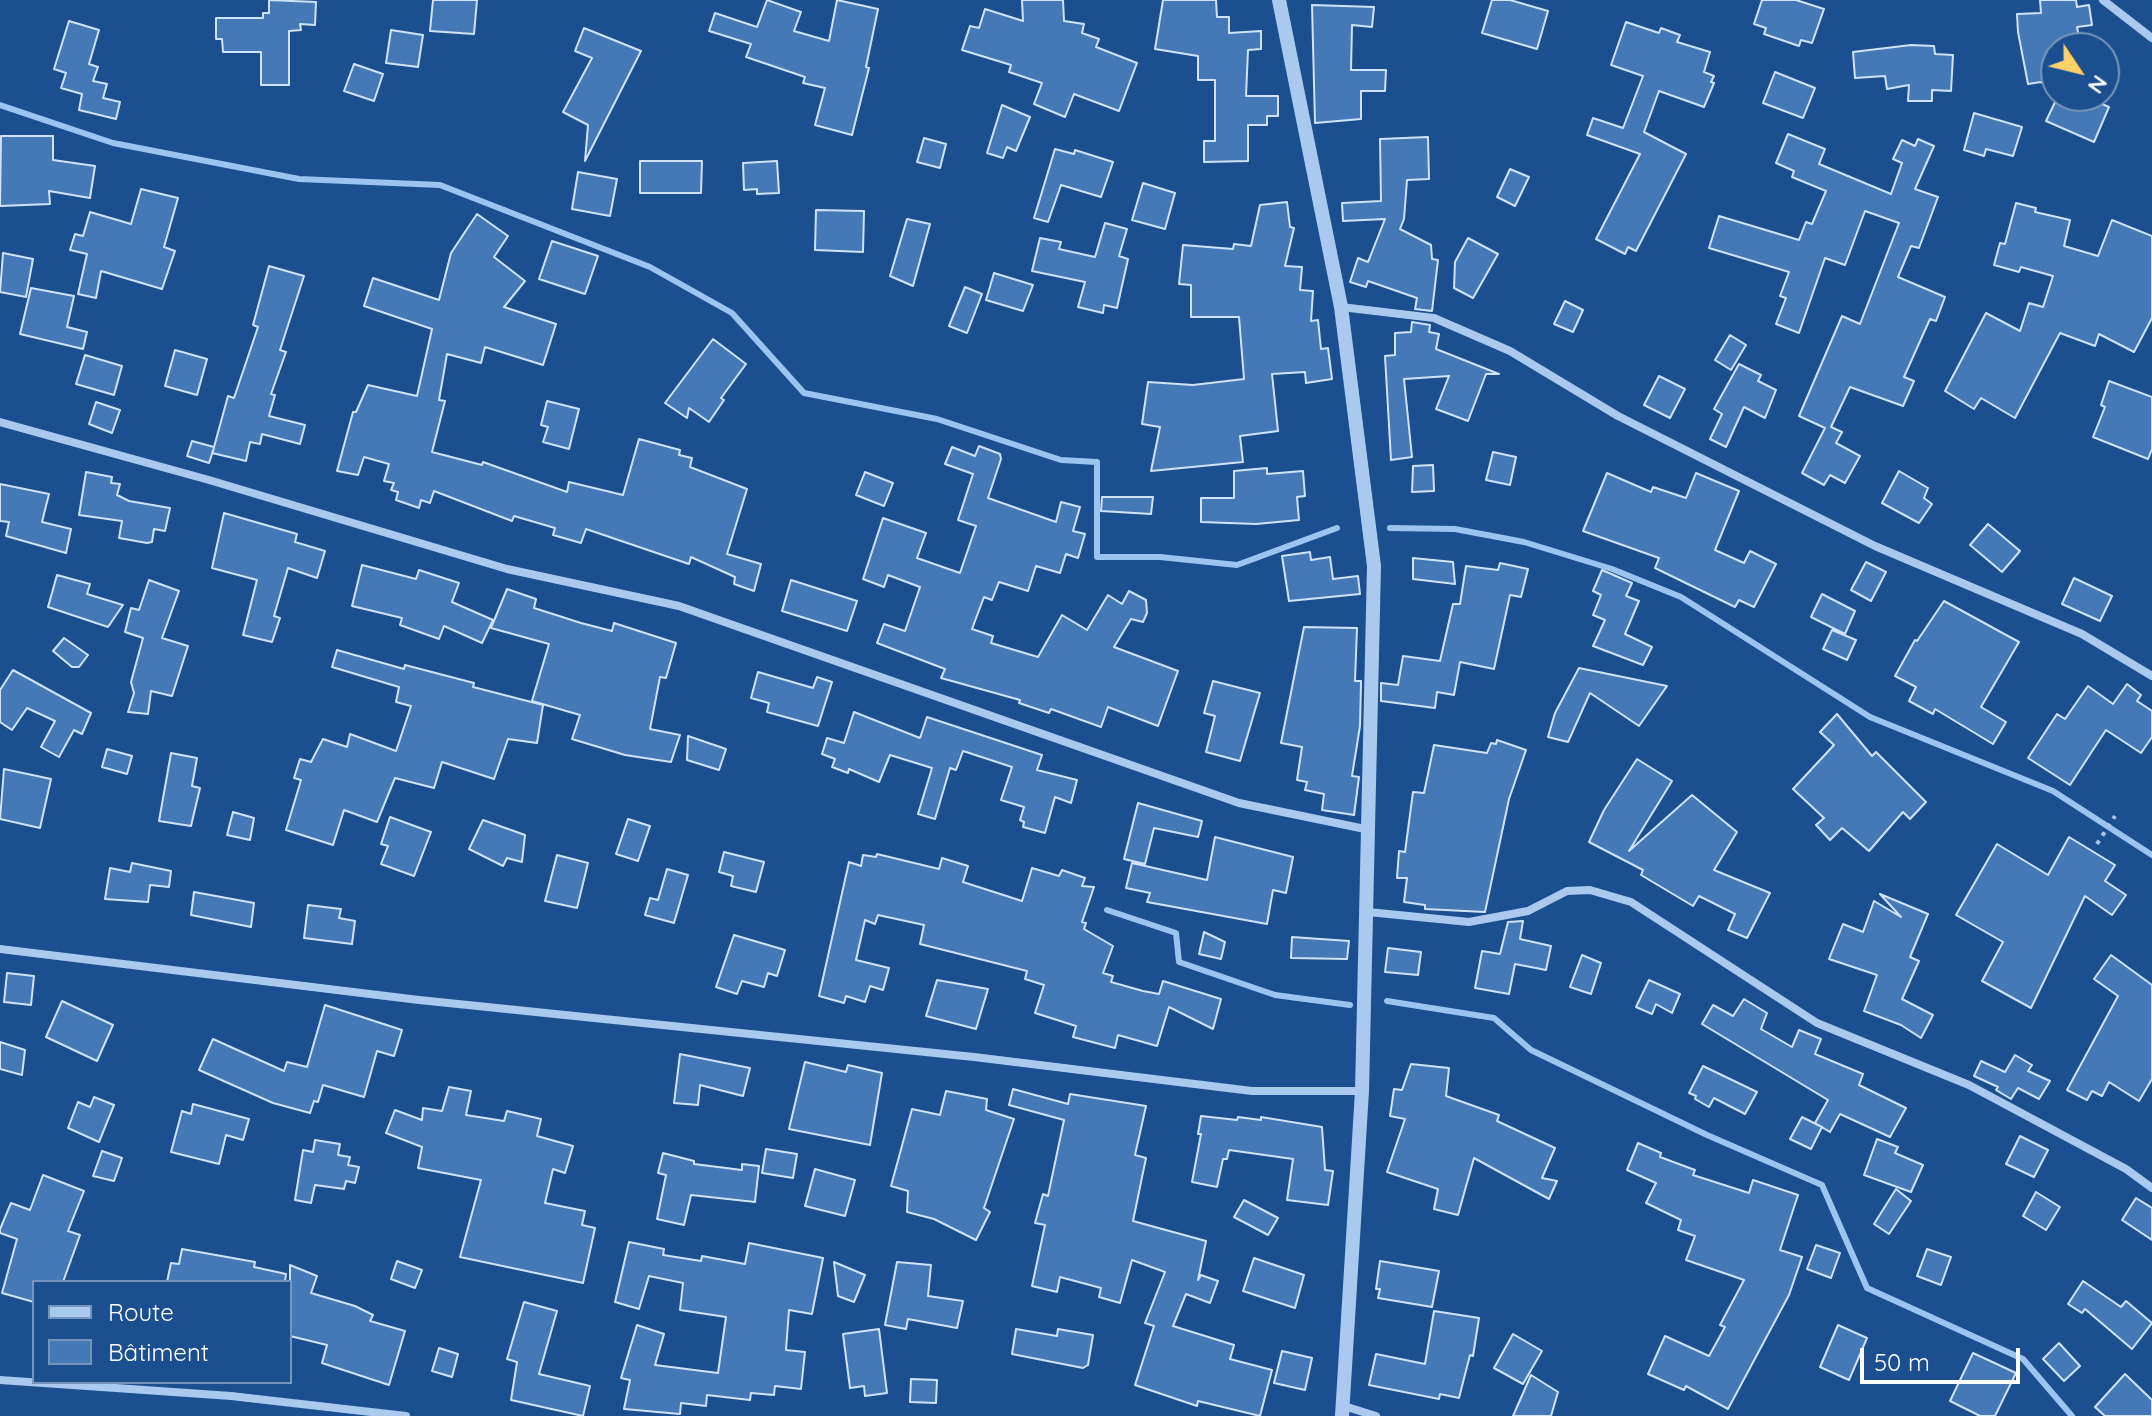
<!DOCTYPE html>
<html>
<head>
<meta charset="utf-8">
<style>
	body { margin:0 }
	#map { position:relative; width:2152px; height:1416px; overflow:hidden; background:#1b4f8f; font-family:Quicksand,sans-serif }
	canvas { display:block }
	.legend { position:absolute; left:32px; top:1280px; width:260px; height:104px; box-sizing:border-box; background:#1b4f8f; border:2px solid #7695bc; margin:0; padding:10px 14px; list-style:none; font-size:24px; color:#fff }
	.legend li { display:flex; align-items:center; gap:16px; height:40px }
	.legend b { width:40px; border:2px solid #7695bc }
	.north { position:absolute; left:2040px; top:32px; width:80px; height:80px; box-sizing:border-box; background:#1b4f8f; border:2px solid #7695bc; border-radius:50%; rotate:125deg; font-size:22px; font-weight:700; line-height:32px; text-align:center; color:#fff }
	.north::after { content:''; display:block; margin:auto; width:28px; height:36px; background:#ffd166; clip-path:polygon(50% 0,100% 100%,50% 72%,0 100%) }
	.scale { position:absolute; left:1860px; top:1348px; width:160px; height:36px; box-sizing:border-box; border:4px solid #fff; border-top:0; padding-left:10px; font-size:24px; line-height:28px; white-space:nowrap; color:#fff; -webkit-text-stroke:6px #1b4f8f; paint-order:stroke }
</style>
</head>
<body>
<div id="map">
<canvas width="2152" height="1416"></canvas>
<ul class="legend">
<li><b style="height:10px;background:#a9c9ee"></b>Route</li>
<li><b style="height:22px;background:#4478b7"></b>Bâtiment</li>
</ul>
<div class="north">N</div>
<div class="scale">50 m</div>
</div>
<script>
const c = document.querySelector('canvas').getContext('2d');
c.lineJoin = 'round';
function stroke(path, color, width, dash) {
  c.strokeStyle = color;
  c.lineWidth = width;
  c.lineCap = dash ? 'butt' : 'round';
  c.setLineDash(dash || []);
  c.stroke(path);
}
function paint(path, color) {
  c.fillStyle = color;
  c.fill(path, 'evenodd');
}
stroke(new Path2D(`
	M0 105 113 143 299 179 440 185 650 267 732 313 804 393 937 419 1061 460 1097 462V557H1160L1237 565 1337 528
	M1390 528 1455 529 1524 542 1612 569 1681 597 1870 717 2053 791 2152 855
	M1107 910 1176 933 1179 962 1275 995 1350 1005
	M1387 1001 1494 1018 1531 1050 1707 1135 1822 1185 1867 1288 2023 1359 2072 1416`), '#9cc4f0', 6);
const building = new Path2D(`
	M269 0 316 2 315 25 300 24 301 30 289 31V85H261V52H223L222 39H216V18H263V13H269Z
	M433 0H477L474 34 430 31Z
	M767 0 801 12 794 31 829 41 837 0 878 9 866 67 869 68 852 135 815 125 825 88 803 83 805 77 746 57 751 44 709 31 715 13 757 27Z
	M1022 0H1063L1064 21 1084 24 1082 33 1099 39 1096 47 1137 63 1119 111 1074 94 1065 117 1034 104 1042 83 1009 72 1011 65 962 50 970 26 979 28 985 9 1023 21Z
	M1163 0H1216L1217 17H1229V33L1261 31V49L1248 50 1246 96H1278V116H1267V125H1248V161L1204 162V141H1215V80H1198V56L1155 49Z
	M1492 0H1510L1548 11 1537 49 1482 33Z
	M1762 0H1796L1824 9 1812 43 1801 40 1799 46 1764 34 1766 28 1754 24Z
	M2040 0H2076L2077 7 2089 5 2092 25 2077 27 2081 48H2056V90L2041 82 2028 84 2018 32 2017 14 2041 13Z
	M1312 5 1374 7 1372 27 1352 25 1351 70H1386L1385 91H1361V119L1315 123Z
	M69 21 99 30 89 64 98 67 93 81 107 84 103 98 120 102 116 119 79 110 82 94 61 88 66 73 54 69Z
	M1626 22 1659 33 1661 28 1680 35 1677 42 1710 52 1704 72 1714 76 1711 82 1714 83 1704 107 1659 91 1644 132 1686 154 1636 251 1628 247 1625 254 1596 239 1640 154 1587 135 1593 118 1623 128 1643 76 1611 65Z
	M584 28 641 51 585 161 588 125 563 112 592 58 575 51Z
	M391 30 423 35 418 67 386 63Z
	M1911 45 1934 46 1935 54 1953 55 1951 91 1932 90V101H1908L1909 85 1887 89 1885 76 1855 78 1853 52Z
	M354 64 383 74 374 101 344 91Z
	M1775 72 1815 88 1803 118 1763 103Z
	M2058 96 2088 104 2090 99 2109 107 2094 142 2046 121Z
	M1002 105 1030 117 1016 151 1007 147 1003 158 987 153Z
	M1974 113 2022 127 2013 156 1986 149 1984 156 1964 150Z
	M1788 134 1825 149 1819 164 1891 194 1902 163 1893 159 1902 140 1915 146 1918 139 1934 146 1915 189 1938 197 1919 248 1911 246 1898 277 1945 297 1936 321 1930 319 1904 377 1914 381 1903 406 1850 387 1831 427 1842 432 1836 443 1860 456 1845 483 1830 475 1824 485 1802 473 1825 428 1799 416 1842 316 1860 324 1899 223 1865 211 1845 265 1825 258 1799 333 1776 324 1786 298 1780 296 1789 272 1709 248 1719 216 1799 240 1806 222 1812 224 1826 191 1792 177 1794 171 1776 163Z
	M1 136H53V160L95 166 90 198 49 191 50 204 0 206Z
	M1428 137 1429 179 1407 180 1404 219 1400 229 1431 245 1432 259 1438 260 1432 311 1415 309 1417 298 1368 281 1366 287 1350 282 1358 258 1368 262 1385 219 1343 221 1342 203 1381 201 1380 139Z
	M924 138 946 144 940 168 917 162Z
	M1055 149 1074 154 1075 150 1113 162 1101 197 1061 185 1048 222 1034 218Z
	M640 161H702L701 193H640Z
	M777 161 779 193 757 194V189L744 190 743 163Z
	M1510 169 1529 177 1515 206 1497 197Z
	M578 172 617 179 610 216 572 209Z
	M1143 183 1175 193 1165 229 1132 220Z
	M141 189 178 198 164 247 175 251 162 289 101 271 96 298 78 294 87 254 70 250 75 234 83 236 90 212 131 224Z
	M1287 202 1290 227 1294 228 1285 266 1302 267 1300 290 1313 291 1311 321 1318 320 1321 349 1328 348 1332 379 1306 383 1305 372 1272 374 1278 431 1240 436 1243 462 1151 471 1160 427 1142 424 1148 382 1193 385 1244 379 1239 317H1191V285L1179 284 1183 245 1233 249 1234 244 1251 246 1260 205Z
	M2016 203 2036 208 2035 212 2070 220 2064 246 2098 256 2112 220 2152 236V318L2134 352 2099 334 2095 346 2060 333 2015 418 1981 398 1974 409 1945 391 1986 313 2020 331 2029 303 2043 307 2053 276 2021 267 2019 272 1994 265 2000 243 2005 244Z
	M816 210 864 211 863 252 815 250Z
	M477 214 508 236 494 257 525 281 504 307 556 324 543 365 485 347 481 363 447 354 439 400 445 401 432 452 482 465 483 462 567 492 569 482 623 495 639 439 680 450 679 455 692 458 690 467 747 489 727 554 761 564 754 591 734 584 735 577 691 557 689 564 586 529 581 543 553 535 555 528 514 516 512 521 434 491 430 503 421 500 419 508 396 500 398 492 391 490 394 483 384 481 389 464 364 457 358 475 337 471 353 412H356L368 385 417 396 432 329 364 306 373 278 439 300 451 253Z
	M907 219 930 224 913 286 890 276Z
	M1105 223 1127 229 1119 256 1128 259 1117 308 1104 305 1103 313 1078 307 1085 282 1032 271 1040 238 1061 242 1059 249 1095 257Z
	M1468 238 1498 254 1473 298 1454 288 1455 262Z
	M552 241 598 256 585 294 539 279Z
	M3 253 33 259 26 297 0 292Z
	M269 266 304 276 280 350 286 352 271 394 275 395 269 416 305 425 300 444 262 434 260 444 250 442 246 461 212 453 214 448 209 463 187 456 192 441 214 447 228 396 234 398 258 327 253 325Z
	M994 273 1033 285 1023 311 986 300Z
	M965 287 982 294 967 333 949 326Z
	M31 288 74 296 67 327 87 332 83 349 20 334Z
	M1565 301 1583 310 1573 332 1554 324Z
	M1412 322 1430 325 1429 332 1439 334 1436 349 1499 374H1486L1468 421 1436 409 1449 376 1404 379 1412 457 1391 460 1385 356 1395 355V333L1411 332Z
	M1730 335 1746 345 1731 370 1715 360Z
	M713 339 746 364 721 398 724 400 709 422 689 408 687 418 665 403Z
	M175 350 207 359 197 395 165 386Z
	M85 355 122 366 114 395 76 384Z
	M1739 364 1761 375 1758 381 1776 390 1765 418 1744 407 1726 447 1710 439 1722 414 1714 409Z
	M1659 376 1685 389 1670 418 1644 405Z
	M2109 381 2152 397V449L2148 459 2093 437 2105 407 2101 405Z
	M547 401 579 409 569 449 543 442 548 427 541 425Z
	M96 402 120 410 112 433 89 424Z
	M979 446 1000 454 1001 459 988 498 1056 522 1061 502 1080 507 1073 531 1085 534 1078 558 1066 554 1060 573 1036 566 1028 591 999 582 992 600 984 597 972 629 993 636 991 643 1038 657 1062 615 1087 630 1108 595 1122 604 1129 591 1146 600 1147 613 1143 622 1131 619 1114 647 1178 671 1158 726 1108 707 1101 727 1051 709 1049 713 1019 703 1020 700 941 678 945 669 877 643 884 624 905 631 920 587 888 575 884 587 863 579 883 518 926 533 917 558 960 573 976 526 958 520 973 474 945 464 952 447 975 456Z
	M1493 452 1516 457 1510 485 1486 480Z
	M1433 465 1434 491 1412 492 1413 466Z
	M1267 468V474L1303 471 1305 496 1297 497 1299 520 1256 524 1201 522V498H1234V471Z
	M1899 471 1928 488 1924 498 1932 504 1919 523 1882 503Z
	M86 472 112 477 111 483 120 484 117 495 129 501 170 508 165 531 154 529 152 542 147 543 119 538 122 521 79 515Z
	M865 472 893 483 884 506 856 495Z
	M1607 473 1651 492 1653 487 1686 498 1696 473 1739 491 1715 550 1744 563 1750 551 1776 564 1754 607 1739 600 1735 607 1655 568 1659 558 1583 531Z
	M0 484 49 494 42 522 71 529 66 553 6 536 9 522 0 521Z
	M1102 497H1153L1151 514 1101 511Z
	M224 513 297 534 295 542 325 551 317 578 288 568 274 616 280 618 272 642 243 635 257 580 212 568Z
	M1988 524 2020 551 2002 572 1970 545Z
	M1310 552 1311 560 1330 557 1333 579 1358 576 1360 594 1289 601 1282 556Z
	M1413 558 1453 562 1455 584 1413 579Z
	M1866 562 1886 572 1871 601 1851 590Z
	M1500 563 1528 569 1521 597 1510 595 1494 669 1460 662 1454 695 1437 692 1435 708 1381 701V683L1398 685 1403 656 1440 661 1453 604H1460L1466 566 1498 570Z
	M362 565 416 579 419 570 459 583 452 602 493 620 482 643 444 626 439 639 400 625 402 618 352 606Z
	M1602 570 1632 583 1626 596 1639 601 1625 634 1652 647 1643 665 1593 646 1605 620 1593 615 1601 595 1593 591Z
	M57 575 90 584 87 594 123 605 108 627 48 607Z
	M2074 578 2112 596 2100 621 2062 604Z
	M149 580 179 591 162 638 188 646 172 696 151 691 148 714 128 712 134 693 131 682 143 638 125 632 131 608 139 610Z
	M791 580 857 601 847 631 782 611Z
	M507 589 536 599 534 608 581 623 612 631 614 623 676 643 666 678 660 677 650 729 680 735 671 762 625 755 572 739 580 715 532 701 549 644 491 628Z
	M1822 594 1855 611 1845 634 1811 617Z
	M1944 601 2019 642 1981 707 2006 722 1993 744 1935 709 1933 714 1909 701 1916 687 1895 676 1915 640 1917 641Z
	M1304 627 1357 628 1355 681H1361L1360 726 1352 776 1359 777 1354 815 1322 810 1324 794 1305 790 1307 782 1297 780 1302 747 1281 743Z
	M1832 630 1856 640 1847 660 1823 649Z
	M64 638 88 655 79 667H72L53 651Z
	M337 650 404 669 405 665 474 683 473 687 543 705 537 743 508 739 494 779 442 762 434 788 395 778 377 822 344 810 333 845 286 830 301 780 294 778 300 759 311 762 323 739 347 747 350 734 396 751 411 706 396 702 399 687 332 667Z
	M1579 668 1667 686 1639 726 1590 693 1568 742 1548 737 1555 713Z
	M13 670 91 713 82 734 74 730 59 757 41 747 55 721 27 708 12 730 0 722V690Z
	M758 672 813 688 817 677 832 682 818 726 767 712 769 703 751 698Z
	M1213 681 1260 693 1240 761 1206 752 1215 716 1204 713Z
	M2127 684 2141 695 2137 701 2152 711V737L2141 753 2106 730 2070 785 2028 758 2057 714 2065 719 2088 686 2113 704Z
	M854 712 920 738 927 717 1042 755 1037 770 1077 780 1071 803 1055 797 1045 833 1023 827 1024 822 1020 820 1024 807 1001 800 1012 767 963 751 956 770 950 768 935 819 918 814 932 768 890 755 879 782 849 769 848 773 832 767 835 759 822 754 827 738 844 743Z
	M1837 714 1872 756 1876 752 1926 802 1910 819 1903 812 1869 851 1842 828 1830 840 1816 825 1824 818 1793 789 1834 745 1820 732Z
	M688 736 726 749 719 770 687 760Z
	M1497 740 1526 750 1509 799 1485 912 1425 909V905L1404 902 1407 878H1397L1399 851 1405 852 1413 792 1424 793 1434 745 1487 753 1491 743 1496 744Z
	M107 749 132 756 127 774 102 767Z
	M171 753 197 758 192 786 200 788 191 826 159 821Z
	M1637 759 1672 781 1629 851 1692 795 1737 832 1714 870 1770 893 1747 938 1728 930 1735 914 1699 896 1693 906 1641 875 1643 870 1589 842 1604 810Z
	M4 769 51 779 40 828 0 819Z
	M1138 803 1202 821 1198 837 1154 828 1145 864 1124 859Z
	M233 812 254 818 250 840 227 835Z
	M390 817 431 832 414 876 381 864 388 846 381 844Z
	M628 819 650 826 638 861 616 854Z
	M483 820 525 835 522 862 507 858 503 866 469 849Z
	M1215 837 1293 857 1286 893 1273 890 1267 924 1147 902 1150 893 1126 888 1132 863 1207 880Z
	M2069 837 2115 865 2105 881 2126 895 2112 915 2085 896 2031 1008 1982 981 2003 942 1956 915 1997 844 2048 875Z
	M724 852 764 862 756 892 731 886 733 876 719 872Z
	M877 854 939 869 942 858 968 866 963 882 1022 901 1032 868 1059 876 1062 870 1085 878 1082 886 1094 887 1082 922 1086 923 1084 929 1113 946 1103 973 1113 976 1111 982 1143 991 1159 994 1163 981 1221 999 1213 1029 1169 1007 1157 1046 1118 1035 1115 1048 1073 1037 1076 1026 1035 1013 1044 985 1025 979 1027 971 920 944 924 925 878 915 875 924 865 920 856 960 889 968 883 990 870 986 865 1002 846 996 844 1003 819 996 849 862 861 866 863 855 876 857Z
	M557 855 588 863 577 908 545 901Z
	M132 863 171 871 169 887 150 885 148 902 105 899 110 868 130 872Z
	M667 869 688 875 674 923 645 915 650 898 658 900Z
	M194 892 254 903 251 927 191 915Z
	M1880 894 1928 914 1910 957 1919 961 1902 999 1933 1015 1921 1038 1901 1025 1864 1011 1877 975 1829 959 1843 924 1863 932 1874 901 1901 917Z
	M308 905 341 909 339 918 355 921 352 944 304 938Z
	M1523 921 1520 939 1551 946 1546 970 1515 964 1509 994 1475 988 1482 951 1500 954 1508 922Z
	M1204 932 1225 942 1221 959 1199 954Z
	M734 935 785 950 777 976 768 973 764 987 742 981 737 994 716 987Z
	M1292 937 1349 941 1347 959 1291 958Z
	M1388 948 1421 952 1418 975 1385 972Z
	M1582 955 1601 963 1591 994 1570 987Z
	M2111 955 2152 985V1079L2139 1101 2109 1082 2102 1096 2092 1091 2087 1100 2067 1090 2118 996 2094 979Z
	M7 973 34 976 31 1005 4 1002Z
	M937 980 988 989 976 1029 926 1016Z
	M1649 980 1680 994 1672 1013 1656 1004 1652 1014 1636 1007Z
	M1744 999 1767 1013 1761 1029 1792 1047 1799 1030 1821 1039 1815 1054 1863 1074 1859 1085 1906 1108 1890 1137 1840 1114 1830 1132 1815 1123 1828 1100 1702 1024 1713 1005 1733 1016Z
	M62 1001 113 1025 97 1061 46 1037Z
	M325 1005 402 1030 394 1056 377 1051 364 1097 323 1085 318 1102 314 1101 310 1113 273 1103 199 1070 213 1039 284 1071 287 1062 307 1067Z
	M0 1042 25 1050 22 1075 0 1069Z
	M680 1054 750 1068 743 1096 700 1085 698 1105 674 1103Z
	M2015 1055 2032 1065 2028 1071 2050 1081 2039 1099 2018 1088 2011 1099 1996 1090 1998 1087 1974 1076 1981 1061 2005 1072Z
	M805 1062 846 1072 848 1065 882 1073 870 1145 789 1129Z
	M1411 1064 1449 1068 1446 1096 1499 1115 1497 1121 1555 1148 1542 1178 1557 1181 1549 1199 1474 1158 1458 1215 1434 1209 1438 1189 1387 1172 1405 1119 1390 1116 1394 1089 1402 1090Z
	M1703 1066 1757 1092 1745 1114 1714 1098 1709 1107 1695 1099 1696 1096 1689 1093Z
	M449 1087 471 1091 466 1115 504 1121 507 1111 541 1119 537 1136 573 1146 565 1173 553 1169 545 1203 585 1211 582 1225 595 1228 583 1283 460 1257 481 1180 418 1168 422 1147 386 1133 395 1110 422 1120 423 1108 442 1111Z
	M1013 1089 1068 1104 1070 1094 1146 1106 1135 1155 1146 1158 1133 1221 1206 1241 1198 1280 1201 1275 1218 1281 1210 1303 1186 1294 1173 1326 1234 1345 1230 1359 1272 1370 1260 1416 1198 1401 1197 1406 1135 1385 1154 1326 1145 1323 1165 1272 1132 1260 1120 1303 1099 1297 1101 1288 1060 1277 1057 1292 1032 1286 1045 1225 1035 1223 1043 1194 1048 1196 1064 1120 1009 1105Z
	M946 1091 987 1099 986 1110 1014 1119 984 1208 990 1212 976 1240 934 1219 907 1212 908 1191 891 1186 912 1109 940 1115Z
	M94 1097 114 1105 99 1142 68 1128 78 1102 90 1107Z
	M193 1104 249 1119 243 1140 226 1135 219 1164 171 1152 182 1111 191 1114Z
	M1201 1116 1237 1120 1238 1117 1261 1120V1117L1322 1127 1325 1170 1333 1171 1328 1205 1287 1200 1293 1159 1229 1150 1227 1159H1223L1217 1187 1192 1182 1201 1134H1198Z
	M1802 1117 1822 1127 1811 1149 1790 1139Z
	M2020 1136 2048 1150 2034 1177 2006 1164Z
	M1877 1139 1898 1147 1895 1153 1923 1165 1911 1192 1864 1175Z
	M315 1140 340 1144 338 1155 350 1157 348 1165 359 1167 355 1183 346 1181 344 1189 315 1185 311 1203 295 1200 303 1150 313 1152Z
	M1638 1143 1661 1153 1660 1157 1695 1170 1693 1175 1749 1193 1753 1180 1798 1195 1780 1250 1802 1257 1789 1295 1728 1409 1686 1386 1684 1390 1648 1374 1665 1336 1709 1356 1725 1327 1720 1325 1744 1280 1686 1260 1695 1236 1678 1230 1681 1220 1646 1203 1656 1183 1627 1170Z
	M766 1149 797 1154 793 1178 762 1173Z
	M102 1151 122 1158 114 1181 93 1176Z
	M663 1153 694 1161V1164L742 1170V1164L759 1166 755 1202 691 1195 684 1225 657 1219 666 1175 658 1173Z
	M815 1169 855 1180 845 1216 805 1206Z
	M43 1175 84 1191 68 1231 80 1235 63 1282H34V1302L2 1293 17 1239 0 1233V1229L11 1203 30 1210Z
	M1896 1189 1911 1201 1889 1234 1874 1224Z
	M2036 1192 2060 1207 2046 1230 2023 1216Z
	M2136 1198 2152 1208V1240L2122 1220Z
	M1244 1200 1278 1218 1268 1235 1234 1217Z
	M629 1242 664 1249 663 1255 701 1261 702 1256 745 1264 749 1243 823 1258 812 1314 789 1310 786 1350 805 1352 801 1389 775 1386 774 1395 751 1393 750 1400 707 1395 706 1406 681 1403 680 1414 624 1409 630 1380 621 1378 637 1325 664 1334 655 1365 718 1373 726 1317 680 1310 683 1283 649 1276 639 1309 615 1302Z
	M1816 1245 1840 1253 1831 1278 1807 1269Z
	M182 1249 255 1262 254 1267 286 1274 285 1282H167L171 1263 179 1264Z
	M1927 1249 1951 1257 1941 1285 1917 1276Z
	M1254 1258 1304 1275 1295 1308 1243 1291Z
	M397 1261 422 1270 415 1288 391 1279Z
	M1380 1261 1439 1271 1432 1307 1378 1298 1380 1289H1376Z
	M834 1262 865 1275 854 1302 838 1296Z
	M897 1262 931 1265 928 1296 963 1301 957 1328 908 1319 906 1329 885 1325Z
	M290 1265 317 1276 311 1293 355 1306 373 1315 370 1321 405 1331 389 1385 322 1363 327 1345 290 1336Z
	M2083 1281 2121 1307 2126 1301 2152 1323 2132 1349 2085 1309 2082 1313 2068 1304Z
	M524 1302 557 1311 539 1374 590 1386 583 1416 511 1400 517 1362 507 1359Z
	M1434 1311 1479 1318 1473 1356 1470 1355 1459 1398 1440 1394 1439 1399 1369 1385 1376 1354 1425 1364Z
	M1838 1325 1867 1338 1849 1380 1820 1367Z
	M879 1329 887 1393 865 1396 864 1386 850 1388 843 1334Z
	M1016 1329 1057 1336 1058 1329 1093 1335 1088 1365 1083 1368 1012 1354Z
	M1513 1334 1542 1351 1523 1384 1494 1368Z
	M2059 1343 2080 1366 2064 1381 2043 1359Z
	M439 1348 458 1354 452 1377 432 1371Z
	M1282 1351 1312 1358 1305 1390 1274 1383Z
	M1973 1353 2016 1373 1995 1416H1980L1950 1401Z
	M2125 1374 2152 1400V1416H2105L2095 1407Z
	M1531 1375 1558 1392 1551 1416H1513Z
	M911 1379 937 1380 936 1403 910 1402Z`);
paint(building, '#4478b7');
stroke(building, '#cfe3fa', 2);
stroke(new Path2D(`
	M2097 844 2115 816`), '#a9c9ee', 4, [4, 6]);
stroke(new Path2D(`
	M2103 0 2152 38
	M1341 307 1434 318 1510 351 1618 416 1875 546 2082 634 2152 676
	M0 422 209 480 507 569 679 606 1239 803 1370 830
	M1368 912 1469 922 1528 911 1567 891 1590 890 1631 902 1817 1023 1969 1085 2126 1169 2152 1188
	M0 949 419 1000 974 1057 1252 1091H1362
	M0 1380 231 1396 406 1416
	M1344 1406 1376 1416`), '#a9c9ee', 8);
stroke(new Path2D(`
	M1279 0 1341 307 1374 566 1362 1091 1342 1416`), '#a9c9ee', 14);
</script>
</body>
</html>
